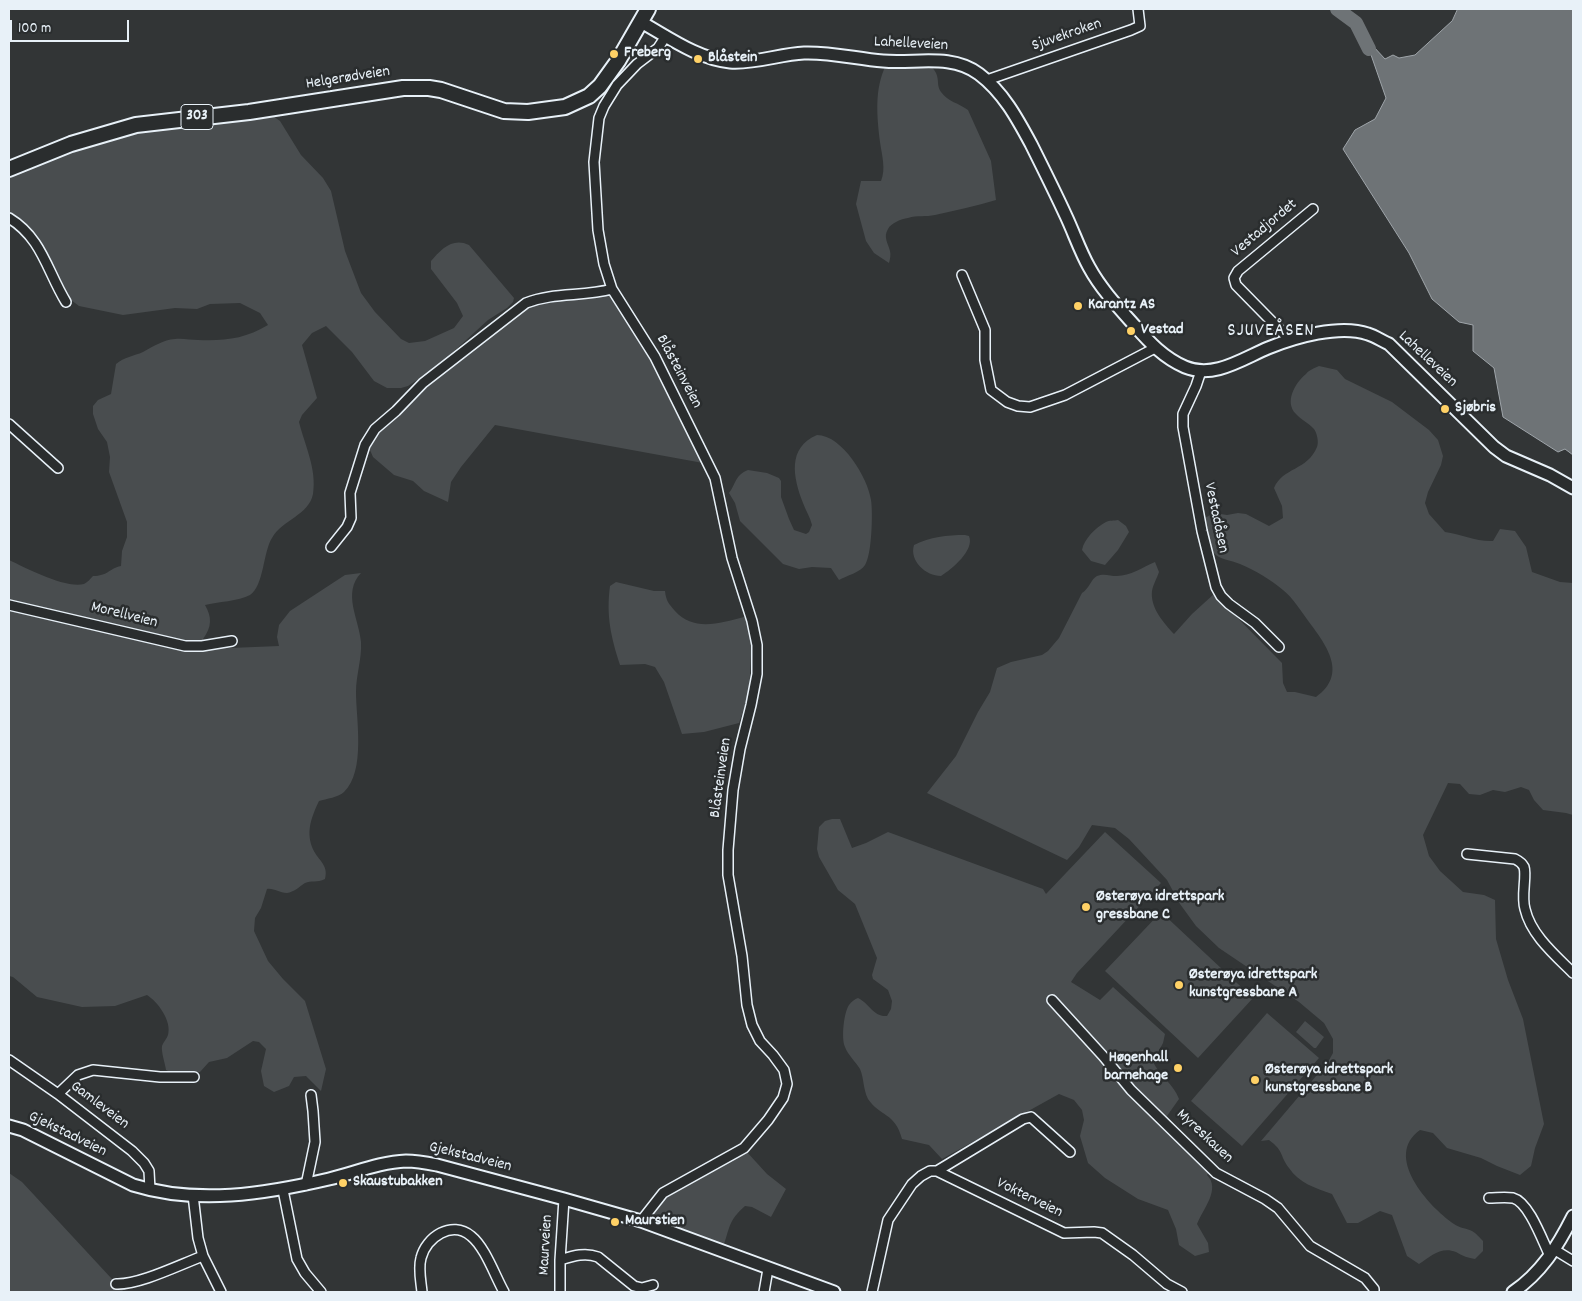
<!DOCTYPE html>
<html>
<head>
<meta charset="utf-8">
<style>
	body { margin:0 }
	#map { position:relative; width:1582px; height:1301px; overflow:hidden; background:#323536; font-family:Dekko,sans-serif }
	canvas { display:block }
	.frame { position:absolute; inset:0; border:10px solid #e8f1f8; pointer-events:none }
	.scale { position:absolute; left:10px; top:20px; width:119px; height:22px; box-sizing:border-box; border:2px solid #e8f1f8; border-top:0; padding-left:6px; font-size:15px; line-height:18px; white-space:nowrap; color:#e8f1f8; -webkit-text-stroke:4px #2a2d2e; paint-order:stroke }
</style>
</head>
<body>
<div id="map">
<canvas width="1582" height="1301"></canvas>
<div class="frame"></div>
<div class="scale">100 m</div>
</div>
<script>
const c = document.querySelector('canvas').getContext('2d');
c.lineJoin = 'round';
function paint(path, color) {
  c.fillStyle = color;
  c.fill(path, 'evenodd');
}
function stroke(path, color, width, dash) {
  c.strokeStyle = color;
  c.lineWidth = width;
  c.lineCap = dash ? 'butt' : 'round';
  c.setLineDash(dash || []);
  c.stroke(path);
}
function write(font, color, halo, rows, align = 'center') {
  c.font = font + ' Dekko,sans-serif';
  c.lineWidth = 5;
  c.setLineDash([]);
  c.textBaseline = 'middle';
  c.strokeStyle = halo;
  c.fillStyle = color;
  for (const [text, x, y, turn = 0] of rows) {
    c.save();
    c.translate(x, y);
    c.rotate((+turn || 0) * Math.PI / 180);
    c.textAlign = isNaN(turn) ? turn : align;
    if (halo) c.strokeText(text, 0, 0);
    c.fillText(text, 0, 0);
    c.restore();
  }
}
paint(new Path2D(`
	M886 65 931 66C942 78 935 83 941 92 948 102 959 103 968 110L991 161 996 200C976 206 956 210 935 215 926 217 917 215 908 218 901 219 891 223 888 229 883 237 888 243 890 251 891 255 890 259 889 263L874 253 866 241 856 204 861 181H881C886 169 882 156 880 142 877 117 874 89 886 65Z
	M273 116 280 121 301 155 323 178 331 191 345 251 361 293 375 312 401 339 409 343 425 341 454 328 463 316 457 303 431 269V261C441 249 453 237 469 245L514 298 513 302 507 308 488 320 439 365 408 386 401 388H387L374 381 352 352 326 326 312 333 302 345 317 398 302 415 299 422C305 446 317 469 313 494 309 515 282 520 272 538 263 552 264 586 250 595 239 601 217 602 205 605 212 617 212 627 203 639L206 649 279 646 277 637 279 625 290 611 345 575 361 573C342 593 359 619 361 642 362 659 356 675 356 692 356 719 366 771 344 792 339 797 326 799 319 801 312 816 306 830 312 847 317 860 329 864 325 879 317 883 311 880 305 883 299 887 294 892 287 893 279 893 274 888 267 889L261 908 255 918 254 931 268 961 283 979 305 1001 326 1069 321 1091 306 1076 294 1077 289 1086 274 1092 264 1086 261 1071 266 1049 259 1042 253 1041 227 1058 209 1062 200 1072 187 1075 174 1074 166 1070C165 1063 161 1052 162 1046 163 1042 167 1039 168 1035 172 1021 158 1002 147 995L115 1006 82 1007 37 997 13 977 9 976V560C26 568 66 589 84 584 88 582 90 579 93 576 108 576 108 569 121 566L122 551 127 537V522L109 472 110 457 107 442 98 429 93 414V406L98 400 111 394 116 364C124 357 134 356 143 352 154 346 163 340 175 339 182 338 191 340 198 340 224 341 245 339 268 325L260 313 240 303 210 304 197 309 175 308 123 315 79 306 67 297 40 239 25 223 9 212V174L31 164 98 143 135 133 265 118Z
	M595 292 614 296 657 370 703 463 495 425 461 467 451 482 448 502 424 491 413 481 394 475 373 457 370 450 371 442 376 436 442 372 501 325 534 303Z
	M1319 366 1337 370 1345 379 1392 402 1429 430 1438 440 1443 456 1441 465 1428 492 1425 503 1429 514 1445 532C1461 534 1477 542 1493 541L1500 529 1515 531 1526 547 1532 572 1560 582 1573 583V815L1566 813 1543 810 1534 800 1529 790 1521 787 1505 792 1493 790 1480 795 1469 794 1460 784 1448 783 1423 835 1429 856 1440 871 1463 892 1484 895 1495 900 1496 939 1508 980 1523 1019 1544 1124 1535 1148 1531 1166 1520 1175 1497 1166 1481 1158 1447 1148 1433 1133 1420 1130C1383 1156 1428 1206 1454 1224 1459 1228 1466 1228 1472 1231 1476 1233 1480 1238 1483 1241V1251L1475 1259C1468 1258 1463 1256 1456 1252 1441 1246 1431 1256 1419 1264L1407 1256 1392 1215 1380 1211 1358 1223H1347L1332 1194C1315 1188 1299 1183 1289 1168 1279 1155 1285 1152 1269 1140L1261 1141 1328 1062 1333 1053V1039L1324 1023 1299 1002 1219 948 1196 926 1180 904 1167 880 1129 839 1115 828 1092 825 1079 847 1067 860 927 793 956 756 978 712 990 692 997 668 1011 662 1042 655 1048 651 1059 638 1082 593C1089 589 1091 579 1097 576 1104 573 1110 576 1117 576 1130 576 1143 567 1155 562L1159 572C1157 578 1153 585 1152 591 1150 608 1164 623 1174 634L1192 614 1214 594 1282 663 1283 683 1287 692H1295L1316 697C1348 674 1327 646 1309 622 1301 611 1293 598 1283 590 1271 580 1255 570 1240 564 1231 560 1219 560 1213 552 1206 542 1205 530 1203 519L1214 513 1227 515 1238 513 1246 514 1269 526 1283 518 1282 506 1274 488C1283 467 1307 471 1317 447 1319 442 1317 433 1314 429 1309 423 1301 420 1296 414 1284 402 1295 383 1306 374 1309 370 1315 368 1319 366Z
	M817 435C842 435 868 478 871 500 873 512 872 555 865 565 861 572 846 576 839 580L831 568 812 567 799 569 783 564 740 521 735 503 729 493C736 484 735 475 748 470L767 473 779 478 781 481V497L789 519 794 530 806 534 809 532 812 525C810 517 806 511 803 503 793 477 787 448 817 435Z
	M1118 520 1126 526 1129 532 1118 550 1105 565 1091 561 1082 550C1084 539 1096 527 1106 522 1109 520 1114 521 1118 520Z
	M965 535 969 536C975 550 952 569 941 576 926 576 909 561 914 545 930 537 947 535 965 535Z
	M616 582 654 591H665C666 601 669 604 675 611 694 632 720 623 744 617L748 619 752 638 749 693 739 723 704 732 682 734 664 682 655 667 645 664 620 665C611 637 606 616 610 586Z
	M832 819H840L852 848 866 843 888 832 1043 889 1046 894 1105 832 1161 883 1077 973 1071 982 1100 1000 1113 987 1165 1034 1163 1043 1153 1062C1160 1076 1174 1085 1179 1099L1167 1116 1199 1154 1215 1164 1207 1175C1221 1189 1203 1209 1197 1224L1208 1243 1209 1252 1195 1256 1179 1245 1176 1229 1168 1210 1138 1199 1105 1178 1088 1163 1080 1136 1084 1120 1082 1110 1074 1100 1059 1094 942 1159 929 1145 902 1139C895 1112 880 1117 868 1099 863 1089 864 1078 860 1069 855 1061 848 1055 845 1047 841 1038 844 1012 849 1005 851 1002 855 999 858 998 869 1003 873 1017 887 1016L891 1009 892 1001 888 990 873 979 872 975 877 958 855 904 838 890 819 857 817 849 819 827 825 821Z
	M1161 912 1253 998 1198 1058 1105 971Z
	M1267 1013 1319 1058 1242 1146 1191 1101Z
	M1305 1021 1324 1037 1316 1048H1314L1296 1032Z
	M746 1151 767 1174 786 1189 771 1217 752 1207 745 1206C728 1221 730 1228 723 1247L649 1217 670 1191 716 1170Z
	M9 1173 22 1182 124 1292H9Z`), '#494d4f');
const water = new Path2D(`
	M1458 9H1573V455L1565 449 1558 452 1503 417 1494 368 1473 351V325L1459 322 1432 299 1409 253 1343 149 1355 130 1375 119 1386 98 1369 49 1373 46 1385 59 1393 55 1399 58 1415 55 1452 21Z`);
paint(water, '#6e7376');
stroke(water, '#9fa5aa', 1);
stroke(new Path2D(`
	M1337 9 1356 23 1369 49`), '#6e7376', 14);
const minor = new Path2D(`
	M987 80 1131 30 1140 26 1138 9
	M9 218C42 238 47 271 66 302
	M962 275 985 330V360L991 390 1007 402 1018 406 1030 407 1065 395 1155 348
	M1290 340 1236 285 1234 278 1238 271 1313 209
	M1201 371 1196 386 1183 414V427L1202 531 1216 587 1221 596 1229 604 1255 623 1279 647
	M9 424 58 468
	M331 547 347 527 351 518 350 493 365 445 375 429 396 411 423 383 526 303C554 292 583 297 612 289
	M9 605 185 646H202L232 641
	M1467 854 1515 859C1519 861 1522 863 1524 867 1527 876 1521 896 1525 909 1531 935 1555 955 1573 973
	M1052 1000 1103 1056 1131 1090 1216 1173 1265 1199 1278 1208 1310 1246 1365 1278 1374 1289V1292
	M9 1060 58 1094 132 1151 144 1163 149 1171 150 1190
	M58 1094 78 1075 93 1070 160 1077H194
	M937 1171 1023 1119 1031 1117 1070 1152
	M306 1185 315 1142 313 1111 311 1095
	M283 1190 297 1259 305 1273 321 1292
	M193 1195 198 1238 203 1256 221 1292
	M1489 1198C1496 1198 1505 1197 1513 1198 1529 1202 1543 1242 1550 1256
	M641 1221 663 1193 744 1148 768 1120 783 1098 787 1084 784 1070 773 1055 760 1041 752 1025 747 1005 742 956 728 875V850L733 790 740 749 751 705 757 674V645L752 621 732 558 715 478 655 357 612 289 604 264 598 230 594 162 599 118 604 106 617 85 637 64 658 48 666 36
	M1555 1250 1573 1261
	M560 1260C573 1256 585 1252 598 1257L634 1286 642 1288 653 1285
	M116 1284C139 1285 179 1265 203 1256
	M422 1292C421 1281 418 1269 421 1258 426 1237 452 1220 471 1236 485 1247 495 1276 504 1292
	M560 1292V1260L564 1199
	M764 1292 768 1269
	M872 1292 888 1220 912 1184 921 1176 930 1171H937L1064 1233 1094 1232 1102 1233 1133 1255 1167 1284 1182 1292`);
const tertiary = new Path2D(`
	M641 22C668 37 698 59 730 62 755 64 780 54 804 53 831 52 857 59 883 61 915 64 951 53 979 74 1003 92 1017 118 1031 144 1043 168 1055 192 1066 216 1074 233 1080 251 1089 267 1101 289 1118 307 1135 326 1149 342 1164 358 1185 367 1214 379 1242 359 1268 348 1295 337 1340 324 1368 334 1375 336 1382 341 1389 344L1494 447 1506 456 1550 475 1573 488
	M9 1126 23 1130 133 1185C197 1205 265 1194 329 1179 354 1173 380 1162 406 1161 417 1161 427 1163 437 1165L564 1199 641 1221 834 1292
	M1513 1292C1541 1273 1558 1246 1573 1216`);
const primary = new Path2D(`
	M9 169 71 144 136 125 249 112 403 88H429L441 90 504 111 528 112 565 107 589 96 600 86 618 61 648 9`);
stroke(minor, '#e8f1f8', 12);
stroke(tertiary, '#e8f1f8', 15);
stroke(primary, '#e8f1f8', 18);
stroke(minor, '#2a2d2e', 9);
stroke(tertiary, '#2a2d2e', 11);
stroke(primary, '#2a2d2e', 14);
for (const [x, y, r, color] of [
	[614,54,5,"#ffd166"],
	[698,59,5,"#ffd166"],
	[1078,306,5,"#ffd166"],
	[1131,331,5,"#ffd166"],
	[1445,409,5,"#ffd166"],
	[1086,907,5,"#ffd166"],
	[1179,985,5,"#ffd166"],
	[1178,1068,5,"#ffd166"],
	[1255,1080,5,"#ffd166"],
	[343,1183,5,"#ffd166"],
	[615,1222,5,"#ffd166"]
]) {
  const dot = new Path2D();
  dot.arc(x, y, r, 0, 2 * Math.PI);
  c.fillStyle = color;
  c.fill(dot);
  stroke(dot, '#2a2d2e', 2);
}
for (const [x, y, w] of [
	[197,117,32]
]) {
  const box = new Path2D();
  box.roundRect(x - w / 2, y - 12.5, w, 25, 4);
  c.fillStyle = '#2a2d2e';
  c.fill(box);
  stroke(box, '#e8f1f8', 1);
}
write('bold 15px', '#e8f1f8', null, [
	["303",197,117]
]);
write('16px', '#e8f1f8', '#2a2d2e', [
	["Sjuvekroken",1067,36,-19],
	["Lahelleveien",911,45,3],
	["Helgerødveien",348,79,-9],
	["Vestadjordet",1265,229,-40],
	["Lahelleveien",1427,360,43],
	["Blåsteinveien",678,372,62],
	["Vestadåsen",1215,518,78],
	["Morellveien",124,616,14],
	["Blåsteinveien",722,778,-82],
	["Gamleveien",99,1106,37],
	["Gjekstadveien",67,1135,26],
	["Myreskauen",1204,1137,43],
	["Gjekstadveien",470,1158,14],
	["Vokterveien",1029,1199,26],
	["Maurveien",547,1245,-87]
]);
write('bold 16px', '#e8f1f8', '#2a2d2e', [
	["Freberg",624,54],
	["Blåstein",708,59],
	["Karantz AS",1088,306],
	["Vestad",1141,331],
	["Sjøbris",1455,409],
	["Østerøya idrettspark",1096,898],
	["gressbane C",1096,916],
	["Østerøya idrettspark",1189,976],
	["kunstgressbane A",1189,994],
	["Høgenhall",1168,1059,"right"],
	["barnehage",1168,1077,"right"],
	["Østerøya idrettspark",1265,1071],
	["kunstgressbane B",1265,1089],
	["Skaustubakken",353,1183],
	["Maurstien",625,1222]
], 'left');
c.letterSpacing = '1px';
write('19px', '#e8f1f8', '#2a2d2e', [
	["SJUVEÅSEN",1271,332]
]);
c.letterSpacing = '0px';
</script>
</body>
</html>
